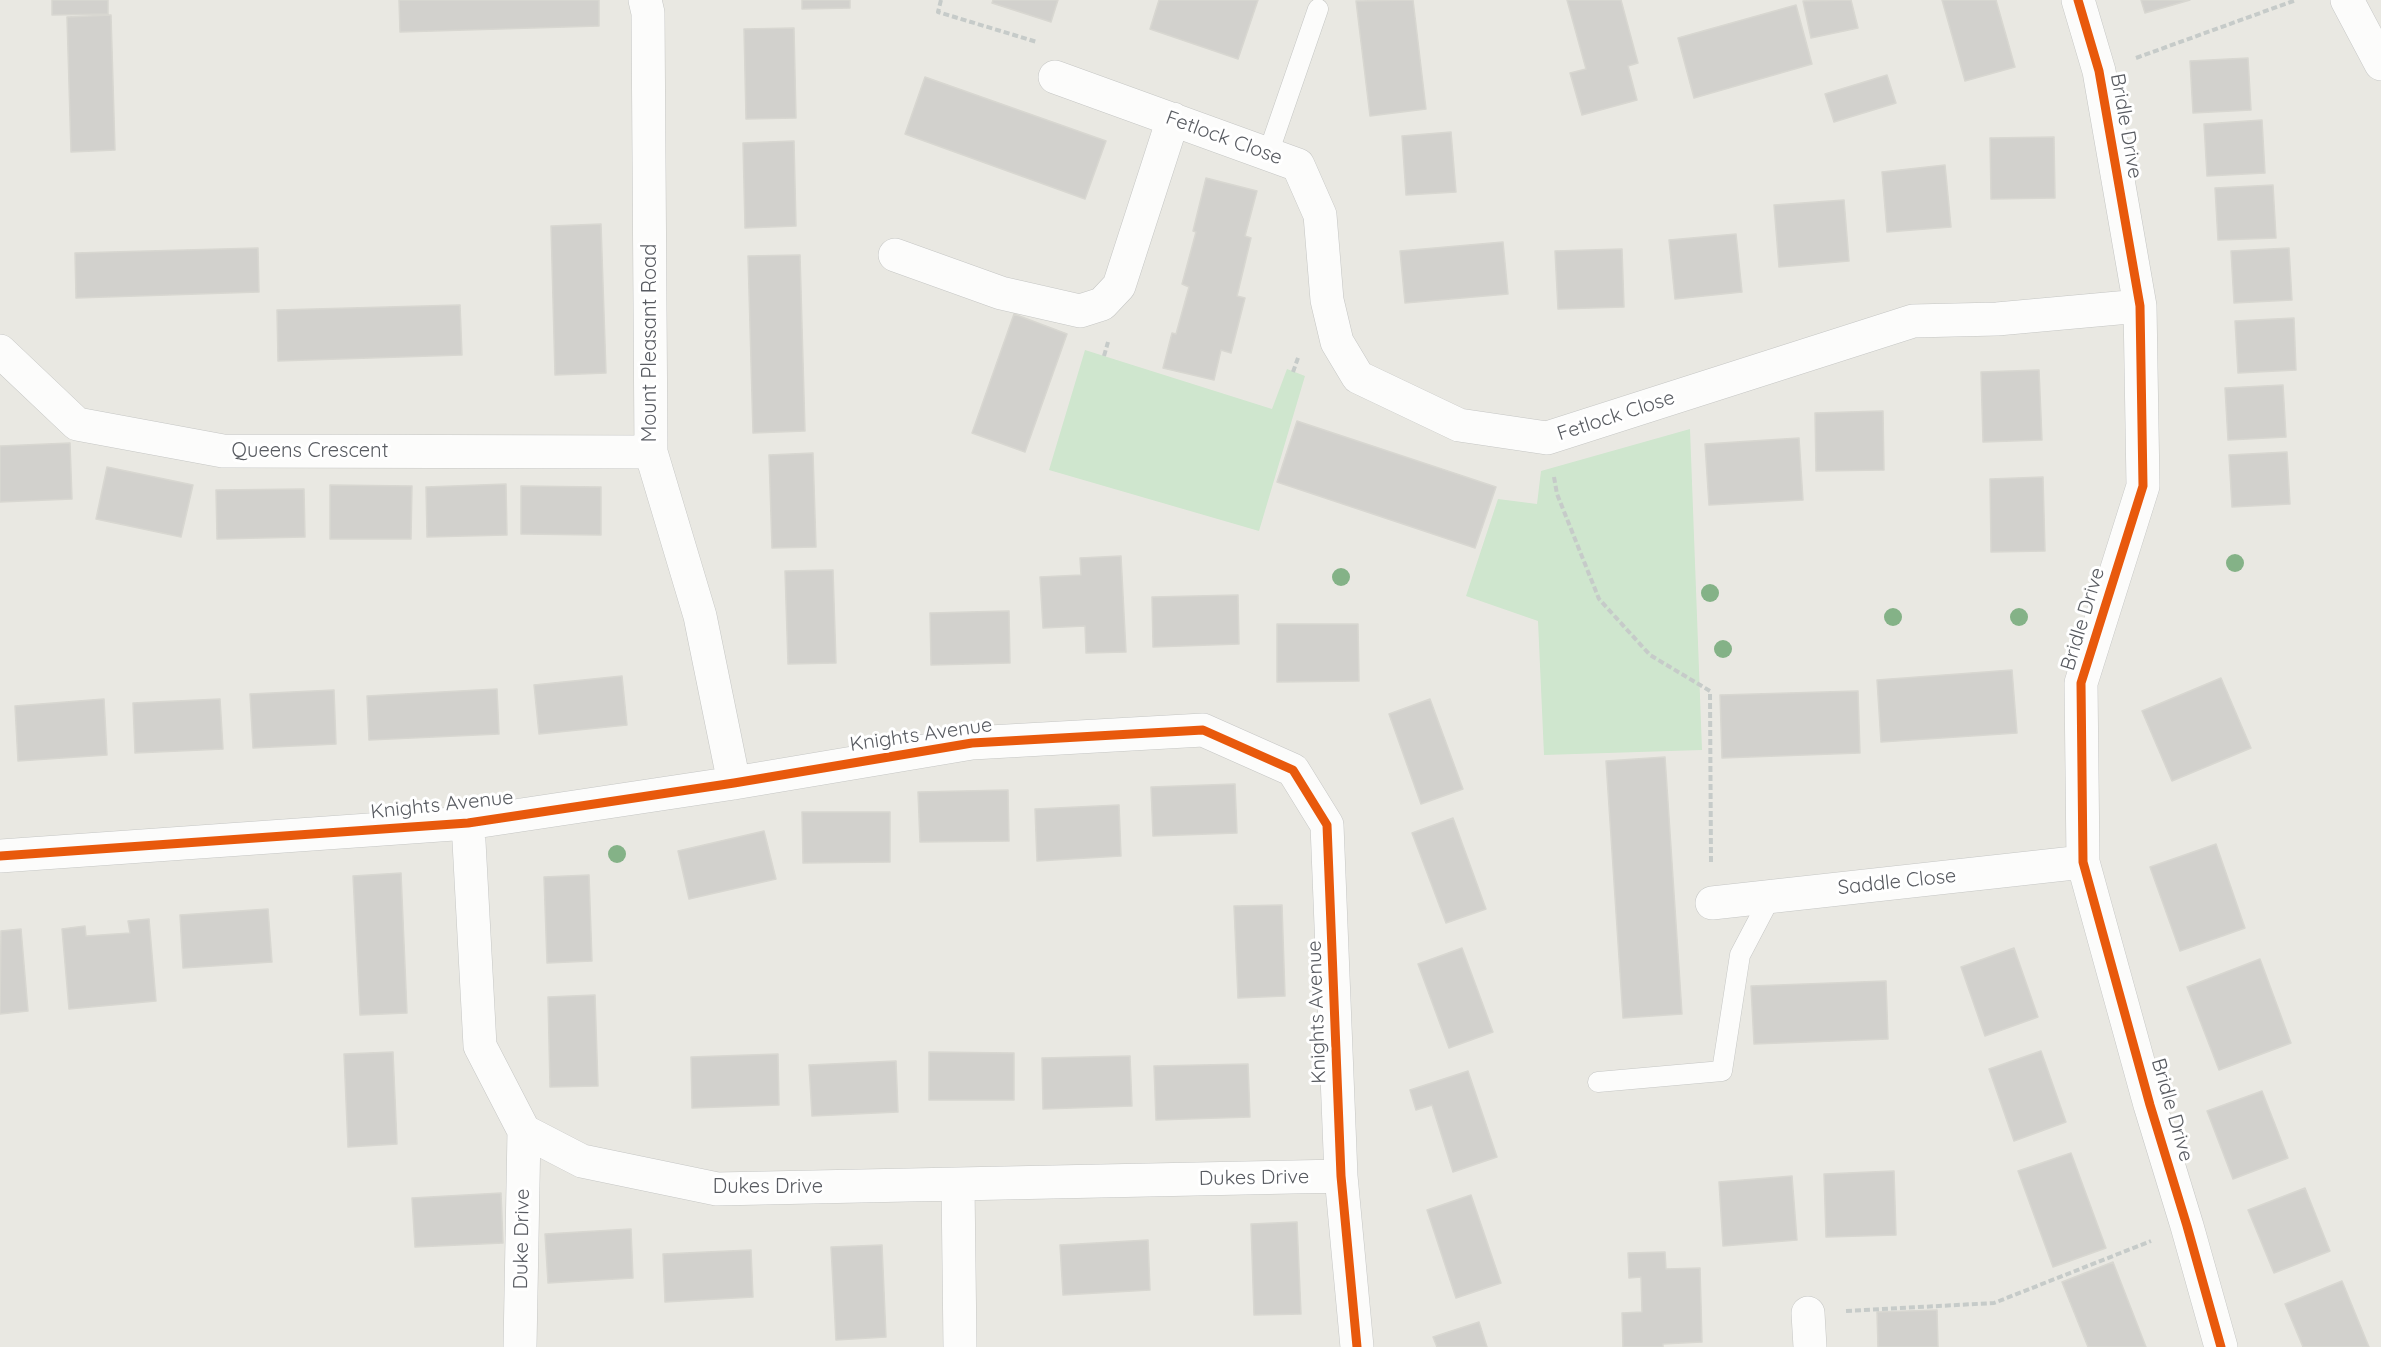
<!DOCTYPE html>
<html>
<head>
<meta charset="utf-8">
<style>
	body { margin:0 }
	canvas { display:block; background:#e9e8e2 }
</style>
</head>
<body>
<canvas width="2381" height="1347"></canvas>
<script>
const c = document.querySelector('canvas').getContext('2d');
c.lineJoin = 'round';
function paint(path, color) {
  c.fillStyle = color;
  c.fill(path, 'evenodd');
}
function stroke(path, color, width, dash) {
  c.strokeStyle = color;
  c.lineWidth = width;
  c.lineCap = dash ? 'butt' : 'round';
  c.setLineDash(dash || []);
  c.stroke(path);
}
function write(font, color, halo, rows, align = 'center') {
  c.font = font + ' Quicksand,sans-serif';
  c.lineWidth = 6;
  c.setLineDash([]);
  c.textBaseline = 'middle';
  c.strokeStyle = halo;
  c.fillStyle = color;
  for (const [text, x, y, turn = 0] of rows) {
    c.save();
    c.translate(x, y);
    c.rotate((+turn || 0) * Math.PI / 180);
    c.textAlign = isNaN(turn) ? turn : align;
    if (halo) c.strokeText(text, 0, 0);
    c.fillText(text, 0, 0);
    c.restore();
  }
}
paint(new Path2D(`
	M1085 350 1272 409 1287 369 1305 376 1259 531 1049 470Z
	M1690 429 1702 750 1544 755 1538 621 1466 596 1498 499 1537 504 1541 471Z`), '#cfe6ce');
const building = new Path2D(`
	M52 0H108V14L52 15Z
	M399 0H599V26L400 32Z
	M802 0H850V8L802 9Z
	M993 0H1058L1051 22 992 3Z
	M1159 0H1258L1238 59 1150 29Z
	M1413 0 1426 109 1370 116 1356 1Z
	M1567 0H1621L1638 63 1628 66 1637 100 1582 115 1570 73 1586 69Z
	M1851 0 1858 28 1811 38 1803 1Z
	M1942 0H1996L2015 67 1965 81Z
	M2141 0H2190L2145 13Z
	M1796 5 1812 64 1694 98 1678 38Z
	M111 15 115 150 71 152 67 17Z
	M794 28 796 118 746 119 744 29Z
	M2248 58 2251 110 2193 113 2190 61Z
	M1887 75 1896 103 1834 122 1825 94Z
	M925 77 1106 141 1085 199 905 134Z
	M2262 120 2265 173 2207 176 2204 124Z
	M1451 132 1456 192 1406 195 1402 136Z
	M2054 137 2055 198 1991 199 1990 138Z
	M794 141 796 226 745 228 743 143Z
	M1945 165 1951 227 1887 232 1882 172Z
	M1206 178 1257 191 1245 236 1251 238 1237 296 1245 298 1231 353 1221 350 1214 380 1163 368 1172 333 1176 334 1189 287 1182 284 1196 232 1193 231Z
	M2273 185 2276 238 2218 240 2215 188Z
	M1844 200 1849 261 1779 267 1774 205Z
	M601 224 606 373 555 375 551 226Z
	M1736 234 1742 292 1675 299 1669 240Z
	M1503 242 1508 294 1405 303 1400 251Z
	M258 248 259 292 76 298 75 253Z
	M2289 248 2292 300 2234 303 2231 251Z
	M1622 249 1624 307 1558 309 1555 251Z
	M800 255 805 431 753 433 748 256Z
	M460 305 462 355 278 361 277 310Z
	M1014 314 1067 334 1025 452 972 433Z
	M2294 318 2296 370 2238 373 2235 321Z
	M2039 370 2042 440 1983 442 1981 372Z
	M2283 385 2286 437 2228 440 2225 388Z
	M1883 411 1884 470 1816 471 1815 413Z
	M1297 421 1496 487 1475 548 1277 482Z
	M1799 438 1803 500 1709 505 1705 444Z
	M70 443 72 499 0 502V446Z
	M2287 452 2290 504 2232 507 2229 455Z
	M813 453 816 547 772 548 769 455Z
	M107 467 193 485 181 537 96 519Z
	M2043 477 2045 551 1991 552 1990 479Z
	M506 484 507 535 427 537 426 487Z
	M330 485 412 486 411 539H330Z
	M521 486 601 487V535L521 534Z
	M304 489 305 537 217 539 216 490Z
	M1121 556 1126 652 1086 653 1085 626 1043 628 1040 577 1081 575 1080 558Z
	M833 570 836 663 788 664 785 571Z
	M1238 595 1239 644 1153 647 1152 597Z
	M1009 611 1010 663 931 665 930 613Z
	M1277 624H1358L1359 681 1277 682Z
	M2012 670 2017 733 1881 742 1877 680Z
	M622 676 627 725 539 734 534 685Z
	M2221 678 2251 748 2172 781 2142 711Z
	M497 689 499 734 369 740 367 696Z
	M334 690 336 744 253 748 250 694Z
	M1858 691 1860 753 1722 758 1720 695Z
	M104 699 107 755 18 761 15 706Z
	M220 699 223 749 135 753 133 703Z
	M1430 699 1463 789 1421 804 1389 714Z
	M1665 757 1682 1014 1623 1018 1606 761Z
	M1235 784 1237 833 1153 836 1151 787Z
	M1008 790 1009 841 920 842 918 792Z
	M1119 805 1121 856 1037 861 1035 809Z
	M802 812H890V862L803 863Z
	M1453 818 1486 909 1446 923 1412 833Z
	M764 831 776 879 689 899 678 851Z
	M2216 844 2245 928 2180 951 2150 867Z
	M401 873 407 1013 360 1015 353 876Z
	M589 875 592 961 547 963 544 877Z
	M1282 905 1285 996 1238 998 1234 906Z
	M268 909 272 962 183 968 180 915Z
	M149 919 156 1001 69 1009 62 929 85 926 86 936 130 933 128 921Z
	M21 929 28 1011 0 1014 1 931Z
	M1462 948 1493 1032 1449 1048 1418 964Z
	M2014 948 2038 1017 1985 1036 1961 967Z
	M2260 959 2291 1043 2219 1070 2187 987Z
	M1886 981 1888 1039 1754 1044 1751 986Z
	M595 995 598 1086 550 1087 548 997Z
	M2041 1051 2066 1122 2014 1141 1989 1069Z
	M393 1052 397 1144 348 1147 344 1054Z
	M929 1052 1014 1053V1100H929Z
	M778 1054 779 1105 692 1108 691 1057Z
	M1130 1056 1132 1106 1043 1109 1042 1058Z
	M896 1061 898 1112 812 1116 809 1065Z
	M1248 1064 1250 1117 1156 1120 1154 1066Z
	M1468 1071 1497 1157 1453 1172 1432 1105 1416 1110 1410 1090Z
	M2262 1091 2288 1158 2233 1179 2207 1111Z
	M2071 1153 2106 1248 2053 1267 2018 1171Z
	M1894 1171 1896 1235 1826 1237 1824 1174Z
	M1792 1176 1797 1240 1723 1246 1719 1182Z
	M2305 1188 2330 1251 2274 1273 2248 1210Z
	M501 1193 503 1243 415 1247 412 1198Z
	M1471 1195 1501 1283 1456 1298 1427 1210Z
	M1297 1222 1301 1314 1254 1315 1251 1224Z
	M631 1229 633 1278 548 1283 545 1234Z
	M1148 1240 1150 1290 1063 1295 1060 1245Z
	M882 1245 886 1337 836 1340 831 1247Z
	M751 1250 753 1297 665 1302 663 1254Z
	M1665 1252 1666 1269 1700 1268 1702 1342 1663 1344V1347H1623L1622 1313 1642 1312 1641 1277 1629 1278 1628 1253Z
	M2113 1262 2146 1347H2088L2062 1282Z
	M2342 1281 2369 1347H2303L2285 1304Z
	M1937 1310 1938 1347H1878L1877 1312Z
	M1479 1322 1487 1347H1437L1433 1337Z`);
paint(building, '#d2d1cd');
stroke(building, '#d8d7d1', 1.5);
const lane = new Path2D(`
	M1268 154 1318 9
	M1598 1082 1722 1071 1740 955 1771 896`);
const street = new Path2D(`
	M645 0 648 13 651 452 700 616 734 783
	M2078 0 2099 71 2140 306 2143 486 2081 683 2083 862 2150 1105 2187 1226 2221 1347
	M1055 77 1298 165 1320 215 1327 300 1337 342 1358 377 1459 425 1547 438 1913 321 1997 319 2140 306
	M895 255 1001 293 1080 311 1102 304 1119 286 1173 119
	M0 351 77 424 223 451 651 452
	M468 823 480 1046 524 1131 582 1161 717 1189 1341 1176
	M0 856 468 823 734 783 972 743 1203 730 1293 770 1327 825 1341 1176 1357 1347
	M1712 903 2083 862
	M958 1184 960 1347
	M1808 1313 1810 1347
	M520 1347 524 1131`);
const secondary = new Path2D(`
	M2347 0 2381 64`);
stroke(lane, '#c5c6c4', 21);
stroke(street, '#c5c6c4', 34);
stroke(secondary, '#c6c7c6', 34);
stroke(new Path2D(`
	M941 0 938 12 1037 42
	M2136 58 2296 0
	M1104 356 1108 342
	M1293 372 1299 355
	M1554 477 1557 494 1599 599 1650 655 1710 691 1711 864
	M1846 1311 1994 1303 2151 1241`), '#c6cbc9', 4, [6, 3]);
stroke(lane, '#fcfcfb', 20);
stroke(street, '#fcfcfb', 33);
stroke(secondary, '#fcfcfb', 33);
stroke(new Path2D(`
	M2078 0 2099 71 2140 306 2143 486 2081 683 2083 862 2150 1105 2187 1226 2221 1347
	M0 856 468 823 734 783 972 743 1203 730 1293 770 1327 825 1341 1176 1357 1347`), '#e8590c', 9);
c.fillStyle = '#84b287';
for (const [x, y] of [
	[2235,563],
	[1341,577],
	[1710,593],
	[1893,617],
	[2019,617],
	[1723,649],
	[617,854]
]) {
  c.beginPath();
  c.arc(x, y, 9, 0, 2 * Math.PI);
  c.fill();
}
write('20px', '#585b61', '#fff', [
	["Bridle Drive",2126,126,80],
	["Fetlock Close",1224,138,20],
	["Mount Pleasant Road",650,343,-90],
	["Fetlock Close",1616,416,-18],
	["Queens Crescent",310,451],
	["Bridle Drive",2083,619,-73],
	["Knights Avenue",921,735,-8],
	["Knights Avenue",442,805,-6],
	["Saddle Close",1897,882,-6],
	["Knights Avenue",1317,1012,-92],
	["Bridle Drive",2172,1110,74],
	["Dukes Drive",1254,1178,-1],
	["Dukes Drive",768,1187],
	["Duke Drive",522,1239,-89]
]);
</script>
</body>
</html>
